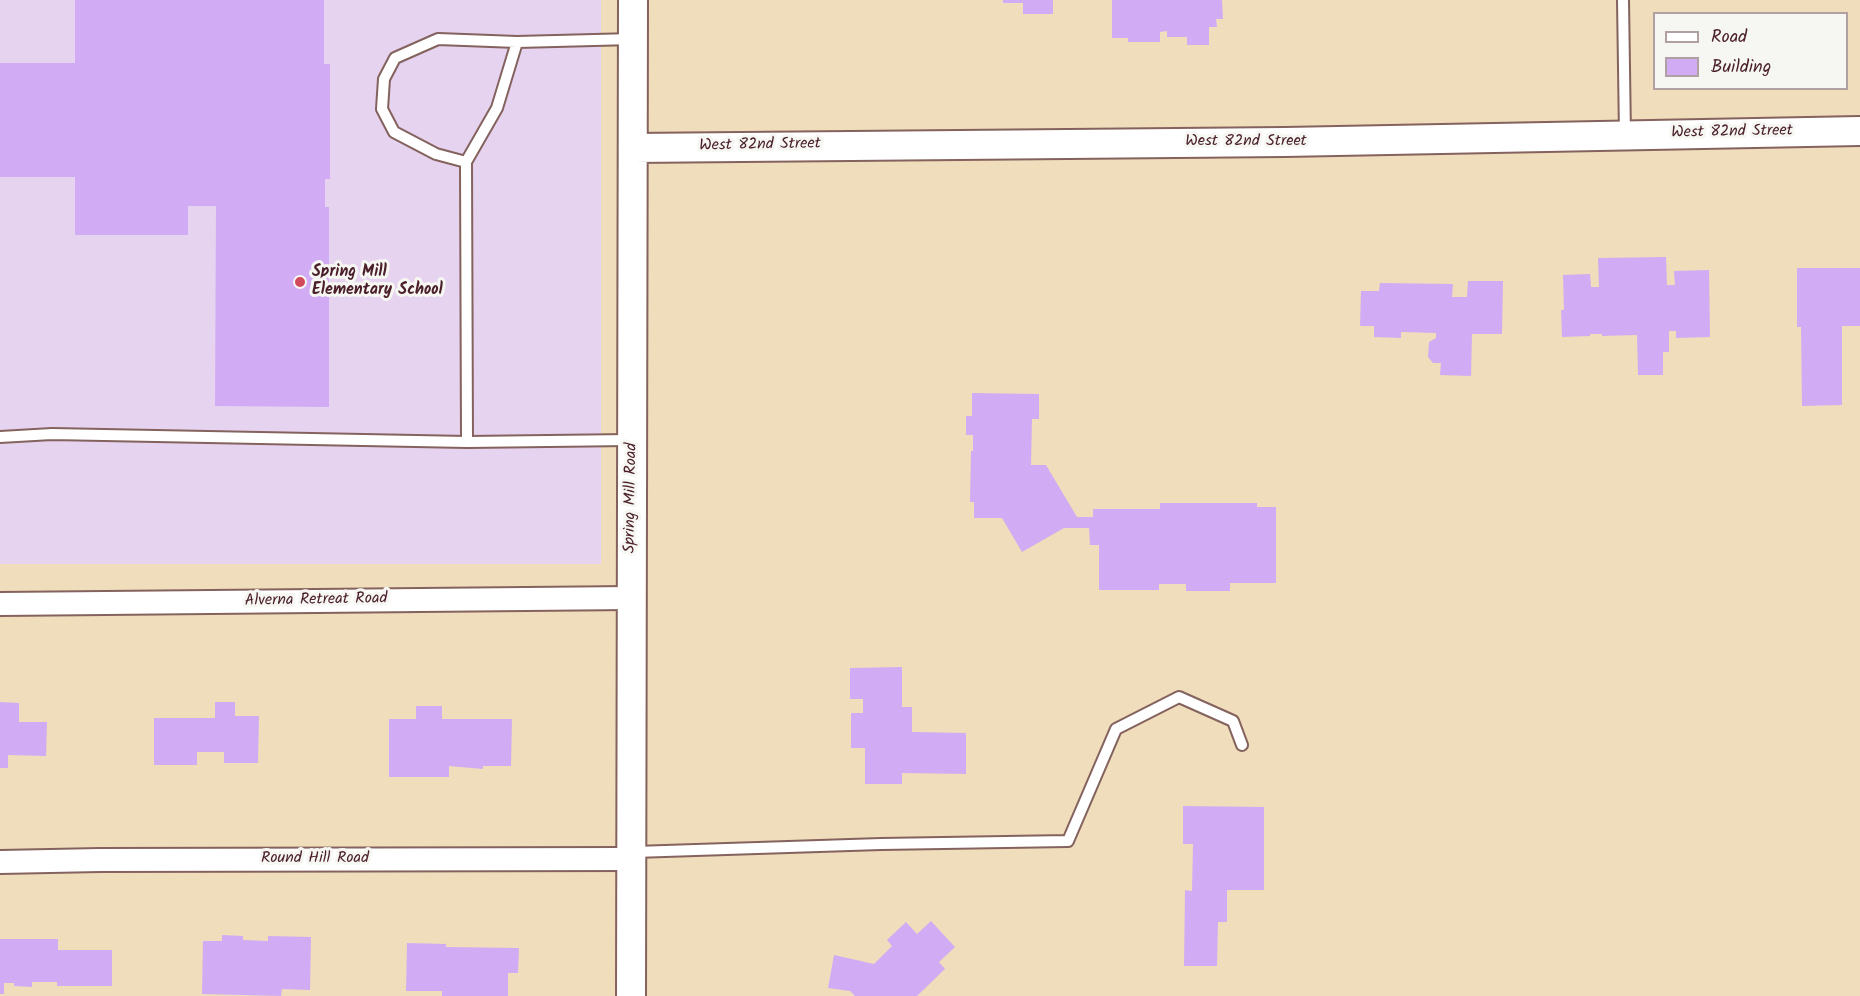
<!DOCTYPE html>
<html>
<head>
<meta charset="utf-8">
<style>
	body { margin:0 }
	#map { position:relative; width:1860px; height:996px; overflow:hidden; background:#efddbb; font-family:Kalam,sans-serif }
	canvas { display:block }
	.legend { position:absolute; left:1653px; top:12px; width:195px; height:78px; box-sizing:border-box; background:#f6f6f2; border:2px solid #b1a0a2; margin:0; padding:8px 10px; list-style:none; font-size:18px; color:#4a1f2b }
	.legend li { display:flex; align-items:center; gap:12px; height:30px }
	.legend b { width:30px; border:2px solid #b1a0a2 }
</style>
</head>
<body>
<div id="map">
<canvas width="1860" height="996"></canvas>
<ul class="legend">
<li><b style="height:8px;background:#fff"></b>Road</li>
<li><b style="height:16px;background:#d1acf4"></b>Building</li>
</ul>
</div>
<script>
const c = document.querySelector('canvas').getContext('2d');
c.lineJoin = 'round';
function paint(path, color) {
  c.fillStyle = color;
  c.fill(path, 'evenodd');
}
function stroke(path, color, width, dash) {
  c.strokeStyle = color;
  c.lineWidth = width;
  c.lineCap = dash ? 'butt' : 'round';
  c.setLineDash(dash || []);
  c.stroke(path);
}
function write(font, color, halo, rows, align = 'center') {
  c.font = font + ' Kalam,sans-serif';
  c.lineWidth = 6;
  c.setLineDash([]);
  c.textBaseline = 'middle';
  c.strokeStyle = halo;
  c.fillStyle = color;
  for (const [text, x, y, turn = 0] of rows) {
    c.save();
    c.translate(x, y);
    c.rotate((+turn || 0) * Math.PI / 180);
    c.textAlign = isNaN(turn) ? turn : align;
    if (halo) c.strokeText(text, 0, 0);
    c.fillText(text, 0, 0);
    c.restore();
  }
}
paint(new Path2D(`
	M0 0H601V564H0Z`), '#e6d3f0');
paint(new Path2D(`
	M75 0H324V64H330V179H325V207H329V407L215 406 216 206H188V235H75V177H0V63H75Z
	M1003 0H1053V14H1023V3H1003Z
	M1112 0H1222L1223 19H1216L1217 27H1209V45H1187V37H1167V31L1160 32V42H1128V38H1112Z
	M1666 257 1667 285H1675L1674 271 1709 270 1710 337 1676 338V331H1669V352H1663V375H1638L1637 335 1602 336V334H1590V336L1562 337 1561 310H1564L1563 275 1590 274 1591 287H1599L1598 258Z
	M1797 268H1860V326H1842V405L1802 406 1801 327H1797Z
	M1468 281H1503L1502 334H1472L1471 376 1440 375 1441 363H1433L1428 357 1429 342 1436 338V333L1401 332V338L1374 337V326H1360L1361 291H1379L1380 283 1453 284 1452 297H1467Z
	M972 393 1039 394V419H1032L1031 465H1046L1077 517H1093V509H1160V503H1257V507H1276V583H1230V591H1186V584H1159V590H1099V545H1090L1089 528H1064L1022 552 1002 518H974V502H970L971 451H973V435H966V416H972Z
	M902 667V707H912V732L966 733V774L902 773V784H865V748H851V713H863V699H850V668Z
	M0 702 19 703V722H47L46 756 8 755V768H0Z
	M215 702H235V716H259L258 763H224V752H197V765H154V718H215Z
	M416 706H442V719H512L511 766H483V769L449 766V777H389V719H416Z
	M1183 806 1264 807V890H1227V922H1218L1217 966H1184L1185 890 1192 891 1193 844H1183Z
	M931 921 955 947 939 962 945 969 917 996H855L850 991 828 988 834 955 874 964 892 946 887 940 906 922 917 934Z
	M222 935 243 936V940L268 941V936L311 937 310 990 282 989 281 996 202 994 203 941H222Z
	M0 939H58V950H112V986H57V982H32V987L14 986V983H4V994H0Z
	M407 943 446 944V947L519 948 518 973H508V996H442V991H406Z`), '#d1acf4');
const service = new Path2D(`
	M1623 0 1625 135
	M466 162 497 108 517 42
	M0 437 52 434 467 442
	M630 440 467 442 466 162 436 154 394 132 382 109 384 79 395 58 438 39 517 42 633 39
	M634 852 881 844 1068 841 1116 729 1179 697 1233 721 1242 745`);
const minor = new Path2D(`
	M0 604 631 598
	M0 862 100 860 630 859`);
const tertiary = new Path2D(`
	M633 148 1285 142 1860 131
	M631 996 633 0`);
stroke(service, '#84625d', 14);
stroke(minor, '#84625d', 26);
stroke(tertiary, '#84625d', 32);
stroke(service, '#fff', 10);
stroke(minor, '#fff', 22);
stroke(tertiary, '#fff', 28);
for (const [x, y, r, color] of [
	[300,282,6,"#d1495b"]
]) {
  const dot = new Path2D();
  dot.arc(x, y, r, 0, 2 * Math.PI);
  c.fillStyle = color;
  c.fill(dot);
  stroke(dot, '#f6f6f2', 2);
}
write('16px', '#4a1f2b', '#f6f6f2', [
	["West 82nd Street",1732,133,-1],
	["West 82nd Street",1246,142],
	["West 82nd Street",760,146,-1],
	["Spring Mill Road",632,498,-89],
	["Alverna Retreat Road",316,601,-1],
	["Round Hill Road",315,859]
]);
write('bold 16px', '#4a1f2b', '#f6f6f2', [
	["Spring Mill",312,273],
	["Elementary School",312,291]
], 'left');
</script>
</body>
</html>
